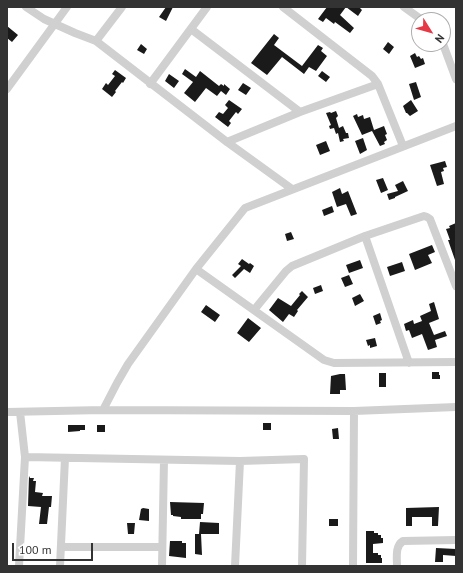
<!DOCTYPE html>
<html>
<head>
<meta charset="utf-8">
<style>
	body { margin:0 }
	#map { position:relative; width:463px; height:573px; overflow:hidden; background:#fff; font-family:"PT Sans",sans-serif }
	canvas { display:block }
	.frame { position:absolute; inset:0; border:8px solid #333; pointer-events:none }
	.north { position:absolute; left:411px; top:12px; width:40px; height:40px; box-sizing:border-box; background:#fff; border:1px solid #adadad; border-radius:50%; rotate:127deg; font-size:11px; font-weight:700; line-height:16px; text-align:center; color:#333 }
	.north::after { content:''; display:block; margin:auto; width:14px; height:18px; background:#e63946; clip-path:polygon(50% 0,100% 100%,50% 72%,0 100%) }
	.scale { position:absolute; left:12px; top:543px; width:81px; height:18px; box-sizing:border-box; border:2px solid #333; border-top:0; padding-left:5px; font-size:12px; line-height:14px; white-space:nowrap; color:#333; -webkit-text-stroke:3px #fff; paint-order:stroke }
</style>
</head>
<body>
<div id="map">
<canvas width="463" height="573"></canvas>
<div class="frame"></div>
<div class="north">N</div>
<div class="scale">100 m</div>
</div>
<script>
const c = document.querySelector('canvas').getContext('2d');
c.lineJoin = 'round';
function paint(path, color) {
  c.fillStyle = color;
  c.fill(path, 'evenodd');
}
function stroke(path, color, width, dash) {
  c.strokeStyle = color;
  c.lineWidth = width;
  c.lineCap = dash ? 'butt' : 'round';
  c.setLineDash(dash || []);
  c.stroke(path);
}
paint(new Path2D(`
	M166 7H173L166 21 159 17Z
	M327 7H346L340 15 354 28 350 33 335 22 334 24 326 18 323 22 318 19Z
	M346 7H359L362 10 358 16Z
	M7 26 18 35 12 42 7 38Z
	M274 34 279 38 274 45 302 66 318 45 323 48 321 51 327 56 316 71 309 67 304 74 282 57 267 75 251 63Z
	M388 42 394 47 389 54 383 49Z
	M141 44 147 49 144 54 137 50Z
	M415 53 417 57 419 56 421 59 423 58 425 64 415 68 410 56Z
	M185 69 196 77 200 71 219 86 221 84 224 86V84L230 89 226 95 221 91 217 96 206 88 195 102 184 93 193 82 182 74Z
	M115 70 126 78 123 83 122 82 115 91 116 92 112 97 102 89 106 83 108 85 115 76 112 74Z
	M322 71 330 77 326 82 318 76Z
	M169 74 179 81 174 88 165 81Z
	M416 82 421 97 414 100 409 84Z
	M243 83 251 88 246 95 238 90Z
	M229 100 242 109 238 114 236 112 229 121 231 123 228 127 215 117 219 112 223 114 228 108 225 105Z
	M411 100 418 111 410 116 407 113H406L403 106Z
	M336 111 338 116 336 118 339 128 343 126 346 133H348L349 138 343 139 344 141 340 142 338 133 336 134 334 128 330 129 329 126 331 125 326 113 330 112 331 113Z
	M357 114 358 117 363 115 364 119 370 117 374 130 384 126 387 134 385 135 387 140 384 142 385 144 380 146 372 131 362 135 353 116Z
	M363 138 367 150 360 154 355 141Z
	M326 141 330 151 320 155 316 145Z
	M445 161 447 167 443 168 444 171 441 172 444 184 437 186 430 165Z
	M383 178 388 190 381 193 376 180Z
	M403 181 408 191 395 197V198L389 200 387 194 398 191 395 185Z
	M340 188 342 194 348 191 357 214 351 216 346 204 337 207 332 192Z
	M332 206 334 212 324 216 322 210Z
	M456 223V260H455L448 240H450L446 229 450 228 449 226Z
	M291 232 294 239 287 241 285 234Z
	M432 245 435 252 428 255 432 263 415 270 409 254Z
	M242 259 249 264 250 263 254 266 250 273 244 269 235 278 232 275 241 266 238 264Z
	M360 260 363 268 349 273 346 265Z
	M402 262 405 271 390 276 387 267Z
	M349 275 353 284 345 287 341 278Z
	M321 285 323 291 315 294 313 288Z
	M302 291 308 297 297 310 298 311 294 317 289 314 283 322 269 310 278 298 291 306 300 295 299 294Z
	M360 294 364 301 355 306 352 298Z
	M434 302 439 319 429 323 434 335 445 331 447 336 435 340 437 347 428 350 422 334 412 338 409 330 406 331 404 324 413 320 414 324 422 321 420 316 431 311 429 304Z
	M206 305 220 315 215 322 201 312Z
	M380 313 382 320 380 321 381 323 376 325 373 316Z
	M248 318 261 328 249 342 237 333Z
	M375 338 377 346 370 348V345L368 346 366 340Z
	M432 372H439V375H440V379H432Z
	M379 373H386V387H379Z
	M340 374H345L346 390H340V394H330L331 376Z
	M263 423H271V430H263Z
	M68 425H85V430H80V431L68 432Z
	M97 425H105V432H97Z
	M338 428 339 439H333L332 429Z
	M29 476 30 478H34L33 481H36L35 492 43 493 42 496H52L51 507H49L47 524H39L41 507 28 506Z
	M170 502 204 503 203 514H201V519H181V517L173 516V515H171Z
	M439 507 438 526H432V517H412V526H406V508Z
	M143 508 149 509V521L139 520 141 509Z
	M329 519H338V526H329Z
	M200 522 219 523V534H199Z
	M127 523H135L134 534H128Z
	M366 531H374V533H378V535H381V538H383V543L373 544V553H378V555H381V558H382V563H366Z
	M195 534H201L202 555 195 554Z
	M170 541H182V543H186V558L169 556Z
	M436 548 456 549V556L443 555V562H435Z`), '#1a1a1a');
stroke(new Path2D(`
	M26 7 44 19 75 33 96 41 227 142 292 189
	M283 7 372 76 378 84 403 146
	M404 7 422 20
	M191 29 300 112
	M96 41 122 7
	M443 44 456 79
	M150 84 207 7
	M7 89 67 7
	M227 142 300 112 378 84
	M365 236 409 363
	M196 269 324 360 334 363 456 362
	M254 310 286 271 292 266 365 236 424 216 427 217 430 219 456 286
	M103 410 117 383 128 364 196 269 245 208 456 126
	M7 412 103 410 354 411 456 407
	M25 457 240 461 235 566
	M240 461 304 459 302 566
	M61 547H162
	M19 566 25 457 20 412
	M60 566 65 458
	M162 566 164 460
	M353 566 354 411
	M397 566C397 557 395 546 403 541L456 540`), '#d0d0d0', 8);
</script>
</body>
</html>
